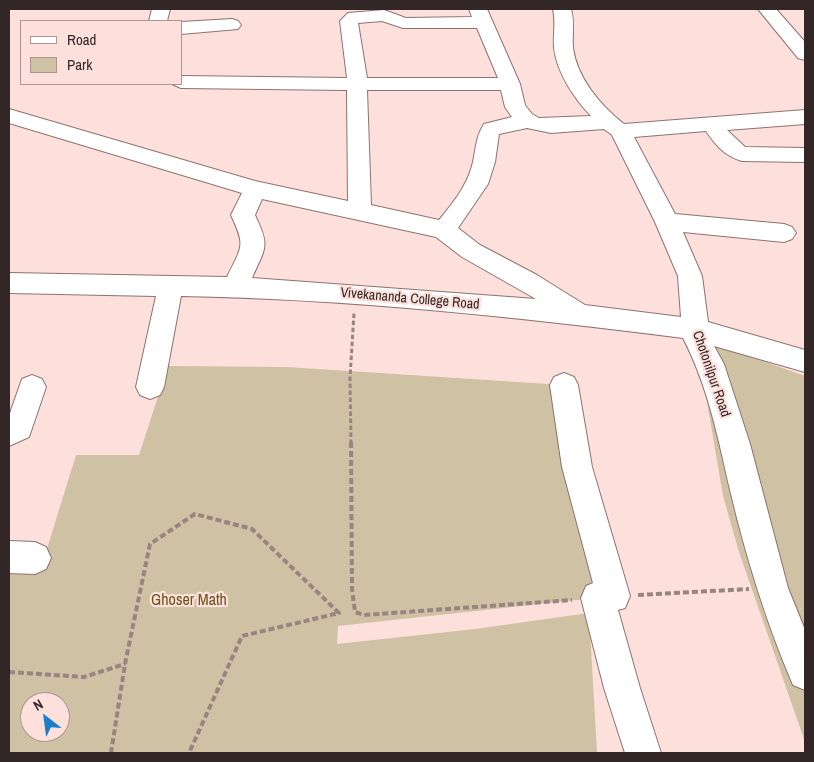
<!DOCTYPE html>
<html>
<head>
<meta charset="utf-8">
<style>
	body { margin:0 }
	#map { position:relative; width:814px; height:762px; overflow:hidden; background:#fde0db; font-family:"Archivo Narrow",sans-serif }
	canvas { display:block }
	.frame { position:absolute; inset:0; border:10px solid #322726; pointer-events:none }
	.legend { position:absolute; left:20px; top:20px; width:162px; height:65px; box-sizing:border-box; background:#fde0db; border:1px solid #ac9693; margin:0; padding:6px 9px; list-style:none; font-size:15px; color:#322726 }
	.legend li { display:flex; align-items:center; gap:10px; height:25px }
	.legend b { width:25px; border:1px solid #ac9693 }
	.north { position:absolute; left:20px; top:692px; width:50px; height:50px; box-sizing:border-box; background:#fde0db; border:1px solid #ac9693; border-radius:50%; rotate:330deg; font-size:14px; font-weight:700; line-height:20px; text-align:center; color:#322726 }
	.north::after { content:''; display:block; margin:auto; width:18px; height:22px; background:#1a7ec9; clip-path:polygon(50% 0,100% 100%,50% 72%,0 100%) }
</style>
</head>
<body>
<div id="map">
<canvas width="814" height="762"></canvas>
<div class="frame"></div>
<ul class="legend">
<li><b style="height:6px;background:#fff"></b>Road</li>
<li><b style="height:14px;background:#cfc1a3"></b>Park</li>
</ul>
<div class="north">N</div>
</div>
<script>
const c = document.querySelector('canvas').getContext('2d');
c.lineJoin = 'round';
function paint(path, color) {
  c.fillStyle = color;
  c.fill(path, 'evenodd');
}
function stroke(path, color, width, dash) {
  c.strokeStyle = color;
  c.lineWidth = width;
  c.lineCap = dash ? 'butt' : 'round';
  c.setLineDash(dash || []);
  c.stroke(path);
}
function write(font, color, halo, rows, align = 'center') {
  c.font = font + ' "Archivo Narrow",sans-serif';
  c.lineWidth = 4.5;
  c.setLineDash([]);
  c.textBaseline = 'middle';
  c.strokeStyle = halo;
  c.fillStyle = color;
  for (const [text, x, y, turn = 0] of rows) {
    c.save();
    c.translate(x, y);
    c.rotate((+turn || 0) * Math.PI / 180);
    c.textAlign = isNaN(turn) ? turn : align;
    if (halo) c.strokeText(text, 0, 0);
    c.fillText(text, 0, 0);
    c.restore();
  }
}
paint(new Path2D(`
	M696 337 805 376V742L739 552 723 496Z
	M168 366 287 367 564 385 613 596 338 626 337 644 475 629 589 613 597 753H9V568H41L76 455H139ZM30 702H60V732H30Z`), '#cfc1a3');
const minor = new Path2D(`
	M152 9H170L167 21H149Z
	M469 9H487L520 84 525 105 532 114 539 118 591 116C574 98 557 73 554 48 553 35 556 22 553 9H571C575 22 572 35 573 48 577 78 601 106 624 124L805 110V124L727 130 745 147 805 148V162L742 161C725 156 716 146 706 131L634 137 675 214 784 224 792 227 796 233 792 239 784 242 683 232 702 276 708 322 805 350V372L714 346 724 364 750 444 788 588 805 630V690L793 685C766 622 746 557 730 490 718 438 708 386 683 338 517 317 349 299 181 296L164 387 160 395 150 399 140 395 136 387 156 296 9 293V273L227 277C242 246 246 247 231 215L242 193 9 123V109L255 181 348 201 347 90 181 88 172 84H181V76L347 78 340 21 348 13 384 10 406 18 472 17ZM382 21 403 28H477L498 78H367L358 23ZM367 90H501L505 107 512 117 484 124C475 138 476 151 472 166 466 187 453 203 439 220L371 205ZM527 128 551 133 604 129 612 135 655 222 678 276 681 317 585 305 537 275 480 245 458 228 488 184 495 162 499 134ZM262 199 436 237 462 257 536 299 252 278C266 246 270 247 255 215Z
	M758 9H776L805 42V60L798 58Z
	M232 19 238 21 241 25 238 29 181 34V22Z
	M564 373 574 377 578 385 592 467 630 596 625 608 618 610 640 688 661 753H625L604 688 581 598 586 586 593 583 562 467 550 385 554 377Z
	M32 375 42 379 46 387 29 437 9 446V416L22 379Z
	M9 541 35 542 46 547 51 558 46 569 35 574 9 573Z`);
stroke(minor, '#8d736f', 2);
stroke(new Path2D(`
	M351 444 350 378 354 313`), '#988481', 3, [4.5, 2.5]);
stroke(new Path2D(`
	M351 442 352 589 355 612 364 615 572 600
	M638 595 749 589
	M9 672 84 677 125 664
	M111 753 125 664 150 544 195 514 252 529 339 613 242 636 189 753`), '#988481', 4, [6, 3]);
paint(minor, '#fff');
write('14px', '#322726', '#fde0db', [
	["Vivekananda College Road",410,299,5],
	["Chotonilpur Road",711,374,71]
]);
write('16px', '#6b541a', '#fde0db', [
	["Ghoser Math",189,601]
]);
</script>
</body>
</html>
